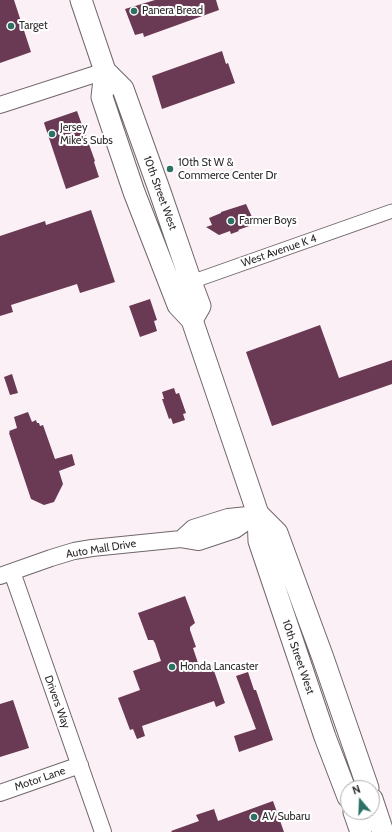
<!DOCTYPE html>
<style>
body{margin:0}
#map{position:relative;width:392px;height:832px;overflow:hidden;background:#fbf0f5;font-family:Cabin,sans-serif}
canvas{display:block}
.north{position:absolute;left:340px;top:780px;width:40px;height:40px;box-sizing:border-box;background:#fff;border:1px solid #acaaab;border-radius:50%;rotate:341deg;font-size:11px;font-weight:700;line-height:16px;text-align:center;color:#2f2b2d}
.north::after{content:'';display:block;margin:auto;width:14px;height:18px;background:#2c7164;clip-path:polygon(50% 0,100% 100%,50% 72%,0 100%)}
</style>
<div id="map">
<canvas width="392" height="832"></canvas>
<div class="north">N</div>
</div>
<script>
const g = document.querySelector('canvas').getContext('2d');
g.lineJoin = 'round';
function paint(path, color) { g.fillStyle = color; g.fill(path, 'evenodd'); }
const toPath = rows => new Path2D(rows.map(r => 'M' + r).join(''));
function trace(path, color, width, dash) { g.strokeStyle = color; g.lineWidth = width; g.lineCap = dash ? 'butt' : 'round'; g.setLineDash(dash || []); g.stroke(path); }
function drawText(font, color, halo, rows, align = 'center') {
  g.font = font + ' Cabin,sans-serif'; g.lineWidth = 4; g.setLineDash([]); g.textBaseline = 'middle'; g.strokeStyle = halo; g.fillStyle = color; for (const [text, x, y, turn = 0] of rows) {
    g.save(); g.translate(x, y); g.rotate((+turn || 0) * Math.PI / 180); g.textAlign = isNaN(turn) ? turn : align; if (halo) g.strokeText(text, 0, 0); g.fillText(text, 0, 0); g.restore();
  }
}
paint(toPath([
 [0,0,14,0,31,52,0,63],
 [155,0,216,0,219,10,144,37,143,33,135,35,125,9],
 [222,51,226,64,228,63,235,83,162,109,152,76],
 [77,111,95,161,94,162,99,177,66,189,44,123,45,122],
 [246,204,252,217,250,218,252,225,238,230,239,231,231,234,230,231,219,235,206,227,212,225,209,218,221,213,221,212],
 [91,210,115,282,80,293,77,284,11,305,13,312,0,316,0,236,45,221,46,225],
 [150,299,157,320,154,321,157,331,140,337,129,306],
 [320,325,339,378,392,360,392,384,272,426,246,352],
 [12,374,18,393,10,395,4,377],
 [174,388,176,394,179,393,186,413,183,414,185,420,173,424,171,418,169,419,162,399,164,399,162,392],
 [28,412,32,422,36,420,37,423,39,423,40,426,43,425,55,459,72,454,75,465,59,471,63,484,54,502,44,505,31,499,9,433,10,432,9,431,17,428,14,417],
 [185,596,195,623,190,627,190,630,196,647,193,648,200,669,212,665,225,703,216,707,214,701,142,726,145,736,137,739,133,729,130,730,118,698,140,690,133,671,161,661,155,643,153,640,148,640,138,613],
 [248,672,254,690,256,690,273,740,239,752,234,736,256,729,236,676],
 [13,700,29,748,0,757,0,704],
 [273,801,284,832,172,832,171,831,199,821,196,815,214,809,218,821]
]), '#6a3953');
const minor = toPath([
 [187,288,191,282,392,211]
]);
const tertiary = toPath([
 [0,105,105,71],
 [181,539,193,528,228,517,258,514],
 [12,572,103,832],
 [0,576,51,558,74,551,92,548,181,539,199,542,235,530,258,514],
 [0,793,80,765]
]);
const primary = toPath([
 [81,0,105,71,102,97,114,133,134,192,178,305,192,320,258,514,259,541,325,737,348,797],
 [105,71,123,89,159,189,191,282,200,306,192,320],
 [258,514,277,533,323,658,368,788],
 [372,799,383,832],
 [354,812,361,832]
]);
trace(minor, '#70676b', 15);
trace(tertiary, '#70676b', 18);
trace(primary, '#70676b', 23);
trace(minor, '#fff', 13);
trace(tertiary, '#fff', 16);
trace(primary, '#fff', 21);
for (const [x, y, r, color] of [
 [134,11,4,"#2c7164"],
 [11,26,4,"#2c7164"],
 [52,134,4,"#2c7164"],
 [170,169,4,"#2c7164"],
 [231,221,4,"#2c7164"],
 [172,667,4,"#2c7164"],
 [254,817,4,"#2c7164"]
]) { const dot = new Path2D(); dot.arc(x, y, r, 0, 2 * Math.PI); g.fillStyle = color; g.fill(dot); trace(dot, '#fff', 1.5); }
drawText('11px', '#2f2b2d', '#fff', [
 ["Panera Bread",142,11],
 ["Target",19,26],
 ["Jersey",60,128],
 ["Mike's Subs",60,141],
 ["10th St W &",178,163],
 ["Commerce Center Dr",178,176],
 ["Farmer Boys",239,221],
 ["Honda Lancaster",180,667],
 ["AV Subaru",262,817]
], 'left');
drawText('11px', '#2f2b2d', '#fff', [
 ["10th Street West",160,193,70],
 ["West Avenue K 4",279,251,-19],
 ["Auto Mall Drive",101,549,-9],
 ["10th Street West",298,657,71],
 ["Drivers Way",57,702,70],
 ["Motor Lane",40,779,-19]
]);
</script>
